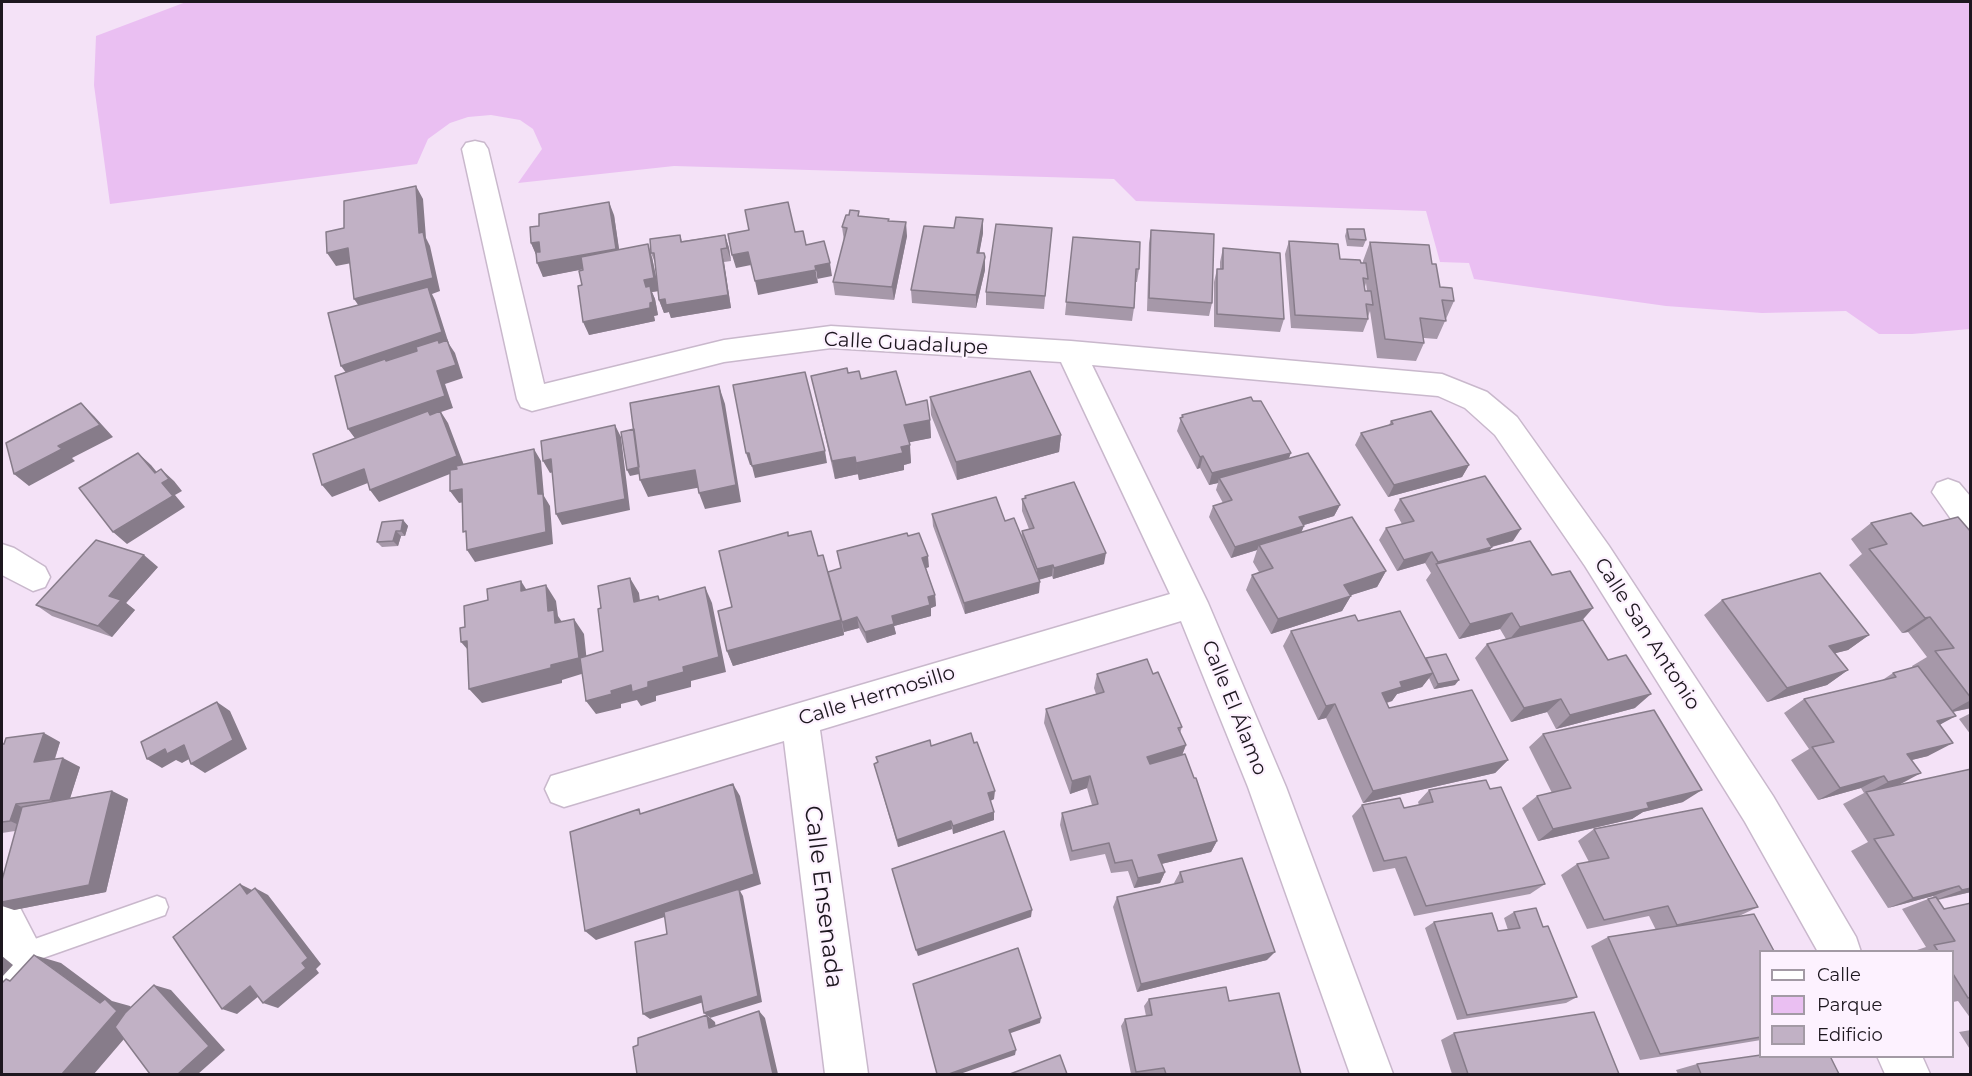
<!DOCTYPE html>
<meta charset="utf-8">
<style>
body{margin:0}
#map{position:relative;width:1972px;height:1076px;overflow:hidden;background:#f4e2f7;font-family:Montserrat,sans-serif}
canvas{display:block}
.frame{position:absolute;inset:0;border:3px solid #1d171f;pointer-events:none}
.legend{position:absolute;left:1759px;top:950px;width:195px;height:108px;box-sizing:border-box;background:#fdf2ff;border:2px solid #a39aa5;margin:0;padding:8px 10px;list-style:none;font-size:18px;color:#1d171f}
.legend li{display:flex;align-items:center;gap:12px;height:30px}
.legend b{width:30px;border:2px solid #a39aa5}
</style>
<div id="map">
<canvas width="1972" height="1076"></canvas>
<div class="frame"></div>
<ul class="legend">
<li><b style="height:8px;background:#fff"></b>Calle</li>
<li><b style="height:16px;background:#eabff2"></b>Parque</li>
<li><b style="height:16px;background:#c1b1c5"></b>Edificio</li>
</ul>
</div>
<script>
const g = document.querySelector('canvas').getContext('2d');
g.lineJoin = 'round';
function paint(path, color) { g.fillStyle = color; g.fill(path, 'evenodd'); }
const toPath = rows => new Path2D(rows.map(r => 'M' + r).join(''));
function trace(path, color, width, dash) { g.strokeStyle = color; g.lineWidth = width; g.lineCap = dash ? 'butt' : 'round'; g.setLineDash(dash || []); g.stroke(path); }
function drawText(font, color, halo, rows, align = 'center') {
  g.font = font + ' Montserrat,sans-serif'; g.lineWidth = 4.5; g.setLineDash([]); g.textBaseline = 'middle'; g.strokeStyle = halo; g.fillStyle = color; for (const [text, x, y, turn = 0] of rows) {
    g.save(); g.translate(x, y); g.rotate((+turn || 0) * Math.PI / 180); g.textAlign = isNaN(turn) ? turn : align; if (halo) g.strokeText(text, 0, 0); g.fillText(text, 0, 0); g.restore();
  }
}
paint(toPath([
 [186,2,1970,2,1970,329,1912,334,1879,334,1846,311,1762,313,1666,306,1474,279,1469,263,1440,262,1426,211,1136,201,1114,179,674,166,518,183,542,149,533,129,520,120,491,115,468,117,450,123,428,139,417,164,110,204,94,85,96,36]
]), '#eabff2');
const service = toPath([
 [157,896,165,899,168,907,165,915,23,965,15,962,12,954,15,946,157,896]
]);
const minor = toPath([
 [475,141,484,143,488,149,544,384,724,340,831,326,1071,341,1442,374,1487,392,1517,417,1609,546,1773,796,1856,937,1861,952,1818,952,1745,822,1585,566,1495,435,1465,408,1438,396,1092,365,1208,603,1286,787,1393,1074,1350,1074,1248,787,1181,621,820,730,868,1074,825,1074,784,741,564,807,551,802,545,789,551,776,1170,594,1061,362,831,348,724,362,532,411,521,407,517,399,462,149,466,143,475,141],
 [1948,479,1959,483,1970,496,1970,532,1958,529,1932,492,1937,483,1948,479],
 [2,544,14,548,45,567,50,577,45,587,33,591,2,575,2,544],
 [2,894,16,900,44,954,29,1002,17,1015,2,1021,2,894],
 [1877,1056,1922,1056,1930,1074,1885,1074,1877,1056]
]);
trace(service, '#c9b8cc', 3);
trace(minor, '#c9b8cc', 3);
paint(service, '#fff');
paint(minor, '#fff');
paint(toPath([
 [614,215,619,250,652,257,657,283,656,265,651,253,680,235,682,241,725,235,729,248,731,261,724,262,731,308,671,318,669,312,664,313,659,300,658,291,652,292,655,299,658,315,654,316,655,321,589,335,582,285,583,269,543,277,536,254,531,243],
 [860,216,889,221,907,236,894,300,835,295,833,282,844,241,842,227],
 [983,219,983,233,979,253,985,257,985,270,976,308,912,303,911,290,954,228],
 [1052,228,1044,309,986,305,986,292],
 [1347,229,1366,240,1363,247,1347,246,1345,236],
 [1151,230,1212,303,1209,316,1147,311,1149,243],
 [1073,237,1139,269,1137,282,1136,282,1134,308,1132,321,1065,315],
 [1289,241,1340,259,1363,263,1363,261,1370,242,1432,264,1440,287,1454,301,1437,339,1424,338,1424,343,1416,361,1377,358,1370,311,1368,317,1368,319,1363,332,1291,328,1285,254],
 [1366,283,1367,291,1365,291,1365,287],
 [1223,248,1284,319,1280,332,1214,327,1214,282,1217,269,1220,269,1220,262],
 [848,373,861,379,906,405,930,420,931,438,909,442,911,463,904,465,904,470,859,480,858,474,835,479,811,376],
 [930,397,1061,435,1059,452,957,480,931,415],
 [1182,415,1289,459,1340,505,1334,516,1304,525,1301,532,1386,571,1377,587,1351,595,1342,611,1271,634,1246,590,1252,575,1259,572,1253,562,1257,550,1231,558,1209,517,1213,506,1223,503,1216,490,1218,483,1209,485,1200,468,1197,469,1177,431],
 [1391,421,1469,465,1462,477,1388,497,1355,445,1361,433,1389,425],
 [1025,496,1104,564,1053,579,1052,576,1039,580,1039,593,965,614,933,526,932,514,1021,537,1022,531,1029,529,1022,511,1022,499,1024,499],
 [1400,499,1513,541,1492,547,1489,551,1552,575,1582,620,1635,708,1556,729,1547,712,1511,722,1475,658,1487,644,1506,639,1500,629,1459,639,1426,580,1431,573,1425,563,1397,571,1379,540,1386,528,1402,524,1394,510],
 [403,520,408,526,405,536,401,536,398,546,382,547,377,542],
 [1871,523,1923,526,1971,532,1971,708,1953,712,1940,725,1928,756,1911,760,1897,785,1971,892,1938,900,1944,909,1971,903,1971,1019,1958,1001,1953,1002,1953,951,1914,951,1926,947,1902,909,1928,899,1934,898,1933,896,1888,908,1851,851,1868,842,1843,804,1864,793,1861,788,1818,800,1791,760,1809,749,1784,713,1804,699,1881,681,1893,673,1913,668,1912,666,1927,657,1908,632,1902,633,1849,565,1862,554,1851,539],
 [789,536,818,556,828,572,841,568,837,551,908,536,929,567,926,568,935,595,936,606,931,608,931,616,894,626,896,634,867,643,859,628,844,632,844,631,844,635,733,666,727,651,732,607],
 [158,567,126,603,135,610,112,637,52,616,36,605],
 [1722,600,1869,635,1848,650,1835,653,1848,670,1827,685,1767,702,1704,615],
 [1358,621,1426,659,1455,685,1434,689,1429,678,1422,687,1397,694,1392,701,1387,703,1389,708,1508,760,1495,773,1363,803,1326,718,1318,720,1283,646,1291,631],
 [1097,674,1153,674,1182,727,1180,733,1186,745,1182,755,1217,841,1211,852,1161,864,1165,872,1160,883,1134,888,1128,871,1111,873,1105,854,1070,861,1060,825,1062,813,1092,805,1087,788,1070,794,1044,723,1046,709,1096,694,1094,688],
 [1971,713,1971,735,1959,719],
 [1543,734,1683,802,1643,812,1632,819,1538,841,1522,808,1537,796,1552,793,1529,747],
 [60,742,55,759,80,767,70,798,112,791,128,799,106,892,14,910,15,831,2,833,2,744],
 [931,746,994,799,990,801,994,812,994,820,953,834,952,829,898,847,874,764,878,763,876,757],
 [1490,789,1545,884,1530,894,1414,916,1395,868,1373,872,1352,816,1362,805,1404,808,1419,805,1418,802,1429,790],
 [1594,829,1758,907,1737,917,1761,951,1761,1040,1640,1060,1591,946,1608,937,1656,930,1649,916,1587,929,1561,875,1577,864,1589,862,1578,841],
 [1180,872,1267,960,1137,992,1113,907,1117,897,1175,884,1174,883],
 [1514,912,1543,927,1577,997,1566,1003,1457,1020,1425,928,1434,922,1498,931,1508,930,1504,918],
 [1149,999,1229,1001,1301,1074,1131,1074,1121,1026,1125,1019,1146,1016,1144,1006],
 [1971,1030,1971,1051,1959,1032],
 [1454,1033,1619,1074,1452,1074,1441,1040],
 [1697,1064,1839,1074,1678,1074,1676,1070]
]), '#a698a9');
paint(toPath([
 [416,186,423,199,426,238,430,246,440,291,432,294,435,300,449,344,455,353,463,378,445,384,453,408,441,412,448,423,465,468,379,502,370,490,357,441,348,429,350,378,341,366,363,312,354,299,419,233],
 [609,202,614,215,621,262,543,277,537,263],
 [983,219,983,233,977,266,977,253],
 [906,222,907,236,894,300,892,287],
 [725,235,729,248,731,261,727,248],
 [539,242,545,255,537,257,531,243],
 [648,244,652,257,659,291,652,292,655,299,658,315,654,316,655,321,589,335,583,322,650,303,644,280],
 [348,248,357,262,336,266,327,253],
 [721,249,724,262,731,308,671,318,669,312,664,313,659,300],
 [748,252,751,265,736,268,732,255],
 [985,257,985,270,976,308,976,295],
 [830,263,832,276,817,279,815,266],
 [816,270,818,283,758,295,755,281],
 [719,386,725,404,741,502,705,509,699,493],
 [81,403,94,416,113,437,72,458,75,461,29,486,14,474,58,446],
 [930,420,931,438,906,443,904,425],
 [615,425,621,437,630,510,562,525,556,514],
 [638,435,644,473,630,476,627,470],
 [1061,435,1059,452,957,480,956,462],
 [910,445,911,463,904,465,904,470,859,480,856,463,901,447],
 [534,449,541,461,544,496,550,506,553,544,475,562,467,550,538,494],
 [825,451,827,463,755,478,752,466],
 [138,453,151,465,165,482,161,469,174,481,182,491,175,495,185,507,127,544,113,532,155,473],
 [746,453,749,453,752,465,750,465],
 [1291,453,1286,465,1219,478,1218,483,1209,485,1212,473],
 [1203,456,1200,468,1197,469,1200,457],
 [855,457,858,474,835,479,832,461],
 [551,459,557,471,550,473,543,461],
 [1469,465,1462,477,1388,497,1394,485],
 [364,469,373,481,332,497,322,485],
 [695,470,702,487,648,497,640,480],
 [462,489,470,501,459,503,450,491],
 [1340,505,1334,516,1294,528,1299,517],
 [403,520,408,526,405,536,401,531],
 [1304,526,1299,538,1259,545,1257,550,1231,558,1235,547],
 [1521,529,1513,541,1479,550,1487,539],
 [396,531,401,536,398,546,393,541],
 [1492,547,1484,558,1436,564,1438,562],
 [1432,552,1425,563,1397,571,1404,560],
 [1106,553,1104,564,1053,579,1054,568],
 [144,555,158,567,126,603,135,610,112,637,98,626,109,596],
 [928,556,929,567,923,569,922,558],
 [1053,565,1052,576,1037,580,1037,569],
 [1386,571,1377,587,1336,600,1344,585],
 [630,578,639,593,642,617,634,602],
 [521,581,531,597,521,591],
 [1040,582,1039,593,965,614,964,603],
 [546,585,556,601,558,616,564,625,555,623,548,611],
 [705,587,712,603,726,672,691,681,691,687,656,696,656,701,641,706,637,700,621,704,621,708,596,714,586,701,611,691,631,685,683,667],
 [935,595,936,606,931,608,931,616,894,626,896,634,867,643,865,632,892,616,928,597],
 [1351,596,1342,611,1271,634,1278,619],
 [1593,608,1579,624,1507,642,1520,627],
 [1512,613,1500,629,1459,639,1470,624],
 [857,617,859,628,844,632,842,622],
 [1930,617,1908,632,1902,633,1925,618],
 [574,619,584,634,588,672,562,680,562,683,482,703,469,689,551,665],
 [841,620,844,635,733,666,727,651],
 [1869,635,1848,650,1809,660,1829,646],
 [467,641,474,657,461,642],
 [1848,670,1827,685,1767,702,1787,688],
 [1433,673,1422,687,1397,694,1392,701,1372,706,1382,693,1400,682],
 [1459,680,1455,685,1434,689,1438,684],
 [1651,694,1635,708,1556,729,1570,715],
 [1561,699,1547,712,1511,722,1524,708],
 [1971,700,1971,708,1947,713],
 [217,702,230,711,247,749,205,773,191,764],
 [1335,704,1326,718,1318,720,1326,706],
 [1956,716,1932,729,1937,721],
 [44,733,60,742,51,770,34,762],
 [1953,743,1928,756,1884,767,1907,754],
 [184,745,198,754,182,763,176,760,162,768,147,759,165,749],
 [1186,745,1181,758,1143,770,1147,757],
 [63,758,80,767,67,808,50,800],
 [1508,760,1495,773,1363,803,1373,791],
 [1921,773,1897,786,1865,794,1888,782],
 [1090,776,1087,788,1070,794,1072,781],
 [1884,776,1861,788,1818,800,1840,788],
 [733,784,740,796,761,884,740,891,743,896,762,1002,710,1018,704,1013,739,892,596,940,585,931],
 [1702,790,1683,802,1643,812,1632,819,1538,841,1553,829,1647,803],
 [112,791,128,799,106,892,14,910,2,906,2,902],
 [995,791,994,799,988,802,988,793],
 [16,804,33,813,28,829,10,821],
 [994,812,994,820,953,834,953,826],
 [951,821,952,829,898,847,897,840],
 [1217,841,1211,852,1153,866,1158,855],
 [1165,872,1160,883,1134,888,1138,878],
 [240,884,254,891,247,894],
 [1959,886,1933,896,1888,908,1913,898],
 [255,888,268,895,321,964,316,969,319,973,278,1008,263,1003,302,963],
 [1971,888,1971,892,1935,900,1962,890],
 [1032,910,1031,917,918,956,916,950],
 [1275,952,1267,960,1137,992,1141,984],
 [34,955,61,963,112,1001,130,1006,142,1018,94,1074,62,1074,100,1003],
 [2,956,13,965,2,977],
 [154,985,171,990,225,1050,198,1074,178,1074],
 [250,986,265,991,237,1014,222,1009],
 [701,996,707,1001,650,1019,643,1014],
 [759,1011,765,1018,778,1074,773,1074],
 [707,1015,715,1022,717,1034,709,1028],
 [1041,1018,1040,1023,1008,1034,1009,1030],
 [1016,1050,1015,1055,960,1074,949,1074]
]), '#877c8a');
const building = toPath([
 [416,186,419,233,423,232,433,278,354,299,348,248,327,253,326,232,344,228,344,201,416,186],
 [609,202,616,249,537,263,536,252,540,252,539,242,531,243,530,227,539,226,539,214,609,202],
 [788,202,795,232,803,231,806,245,824,241,830,263,815,266,816,270,755,281,748,252,732,255,728,234,749,230,745,210,788,202],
 [850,210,859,211,858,216,889,219,888,221,906,222,892,287,833,282,847,228,842,227,846,215,849,215,850,210],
 [956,217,983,219,977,253,984,253,985,257,976,295,911,290,924,226,954,228,956,217],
 [996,224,1052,228,1045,296,986,292,996,224],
 [1347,229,1364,229,1366,240,1349,239,1347,229],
 [1151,230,1214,234,1212,303,1149,298,1151,230],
 [680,235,681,242,725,235,727,248,721,249,728,295,666,305,665,299,659,300,654,253,651,253,650,239,680,235],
 [1073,237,1140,242,1139,269,1136,269,1134,308,1066,302,1073,237],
 [1289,241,1338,244,1340,259,1360,260,1361,263,1366,263,1368,279,1363,278,1365,291,1371,291,1373,305,1366,304,1368,319,1295,315,1289,241],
 [1370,242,1429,245,1432,264,1436,264,1440,287,1452,288,1454,301,1442,300,1446,321,1420,318,1424,343,1385,339,1370,242],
 [648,244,654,278,644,280,646,287,650,286,653,302,650,303,650,308,583,322,578,286,582,285,579,271,583,270,581,257,648,244],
 [1223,248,1280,253,1284,319,1217,314,1217,269,1223,269,1223,248],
 [428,287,442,332,341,366,328,313,428,287],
 [438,340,439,343,447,340,456,365,437,371,445,396,348,429,335,376,385,359,386,361,417,351,416,347,438,340],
 [847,368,848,373,859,371,861,379,896,371,906,405,927,400,930,420,904,425,910,445,901,447,903,453,856,463,855,457,832,461,811,376,847,368],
 [1030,371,1061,435,956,462,930,397,1030,371],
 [805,372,825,451,752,466,749,453,746,453,733,385,805,372],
 [719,386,736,485,699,493,695,470,640,480,630,403,719,386],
 [1251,397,1253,401,1261,401,1291,453,1212,473,1203,456,1200,457,1180,418,1183,417,1182,415,1251,397],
 [81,403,100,425,58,446,62,449,14,474,6,443,81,403],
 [428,411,430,415,440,411,457,456,370,490,364,469,322,485,313,454,428,411],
 [1431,411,1469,465,1394,485,1361,433,1393,424,1391,421,1431,411],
 [615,425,625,499,556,514,551,459,543,461,541,441,615,425],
 [634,429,639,467,627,470,621,432,634,429],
 [534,449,538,494,543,494,546,532,467,550,466,531,463,532,462,489,450,491,450,470,457,469,456,466,534,449],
 [138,453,155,473,161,469,169,479,162,483,173,496,113,532,79,488,138,453],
 [1308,453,1340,505,1299,517,1304,526,1235,547,1213,506,1232,500,1219,478,1308,453],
 [1485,476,1521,529,1487,539,1492,547,1438,562,1432,552,1404,560,1386,528,1414,521,1400,499,1485,476],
 [1074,482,1106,553,1054,568,1053,565,1037,569,1022,531,1034,528,1022,499,1026,498,1025,496,1074,482],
 [996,497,1005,521,1014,518,1040,582,964,603,932,514,996,497],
 [1911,513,1923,526,1958,517,1971,532,1971,698,1935,651,1954,648,1930,617,1925,618,1869,549,1887,544,1871,523,1911,513],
 [1352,517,1386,571,1344,585,1351,596,1278,619,1252,575,1273,568,1259,545,1352,517],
 [403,520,401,531,396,531,393,541,377,542,382,522,403,520],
 [811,531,818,556,823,555,841,620,727,651,718,611,732,607,719,551,788,532,788,536,811,531],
 [907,533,908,536,919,533,928,556,922,558,935,595,928,597,930,605,892,616,894,624,865,632,857,617,842,622,828,572,841,568,837,551,907,533],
 [96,540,144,555,109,596,121,600,98,626,36,605,96,540],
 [1530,541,1552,575,1570,571,1593,608,1520,627,1512,613,1470,624,1436,564,1530,541],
 [1820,573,1869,635,1829,646,1848,670,1787,688,1722,600,1820,573],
 [630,578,634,602,658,596,659,600,705,587,719,657,683,667,684,672,648,682,648,687,632,692,631,685,611,691,612,694,586,701,580,658,603,651,598,609,601,608,598,586,630,578],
 [521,581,521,591,546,585,548,611,554,610,555,623,574,619,579,658,551,665,551,668,469,689,467,641,461,642,460,628,465,627,464,606,488,600,487,589,521,581],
 [1400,611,1433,673,1400,682,1402,687,1382,693,1389,708,1472,690,1508,760,1373,791,1335,704,1326,706,1291,631,1355,615,1358,621,1400,611],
 [1583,620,1608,660,1626,655,1651,694,1570,715,1561,699,1524,708,1487,644,1583,620],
 [1446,654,1459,680,1438,684,1426,658,1446,654],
 [1147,659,1153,674,1158,672,1182,727,1178,728,1186,745,1147,757,1150,764,1185,754,1194,778,1196,778,1217,841,1158,855,1165,872,1138,878,1132,860,1115,863,1109,843,1072,851,1062,813,1098,804,1090,776,1072,781,1046,709,1104,692,1097,674,1147,659],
 [1918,666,1956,716,1937,721,1953,743,1907,754,1921,773,1888,782,1884,776,1840,788,1812,747,1834,742,1804,699,1896,677,1893,673,1918,666],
 [217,702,233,740,191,764,184,745,167,754,165,749,147,759,141,742,217,702],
 [1654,710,1702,790,1647,803,1649,808,1553,829,1537,796,1571,788,1543,734,1654,710],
 [44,733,34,762,63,758,50,800,16,804,10,821,2,822,2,744,4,744,6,738,44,733],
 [971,733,974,743,977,742,995,791,988,793,994,812,953,826,951,821,897,840,874,764,878,762,876,757,930,740,931,746,971,733],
 [1971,769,1971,888,1962,890,1959,886,1913,898,1874,839,1894,835,1866,792,1971,769],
 [1486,780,1490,789,1501,787,1545,884,1426,906,1406,857,1384,861,1362,805,1400,798,1404,808,1433,802,1429,790,1486,780],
 [733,784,754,874,585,931,570,832,639,809,640,814,733,784],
 [112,791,89,885,2,902,2,880,22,807,112,791],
 [1702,808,1758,907,1677,925,1668,906,1604,920,1577,864,1609,858,1594,829,1702,808],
 [1004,831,1032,910,916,950,892,869,1004,831],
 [1242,858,1275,952,1141,984,1117,897,1183,882,1180,872,1242,858],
 [240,884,247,894,255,888,308,958,302,963,306,968,263,1003,250,986,222,1009,173,937,240,884],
 [739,889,758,996,704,1013,701,996,643,1014,635,942,667,934,664,912,739,889],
 [1936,897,1944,909,1971,903,1971,997,1968,998,1953,974,1953,951,1938,951,1934,945,1955,941,1928,899,1936,897],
 [1536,908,1543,927,1548,926,1577,997,1467,1015,1434,922,1492,913,1498,931,1520,928,1514,912,1536,908],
 [1754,914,1774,951,1761,951,1761,1037,1660,1054,1608,937,1754,914],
 [1018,948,1041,1018,1009,1030,1016,1050,949,1074,937,1074,913,984,1018,948],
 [34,955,100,1003,105,999,117,1011,62,1074,2,1074,2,983,6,979,10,981,34,955],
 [154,985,209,1046,178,1074,150,1074,115,1027,125,1013,154,985],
 [1226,987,1229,1001,1279,993,1301,1074,1166,1074,1164,1068,1136,1072,1125,1019,1152,1015,1149,999,1226,987],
 [759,1011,773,1074,637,1074,633,1047,638,1045,638,1038,707,1015,709,1028,759,1011],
 [1594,1012,1619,1074,1468,1074,1454,1033,1594,1012],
 [1060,1055,1067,1074,1010,1074,1060,1055],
 [1761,1055,1761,1056,1830,1056,1839,1074,1701,1074,1697,1064,1761,1055]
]);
paint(building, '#c1b1c5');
trace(building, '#877c8a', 1.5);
drawText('20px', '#1d171f', '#fdf2ff', [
 ["Calle Guadalupe",906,344,3],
 ["Calle San Antonio",1647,634,57],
 ["Calle Hermosillo",877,696,-17],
 ["Calle El Álamo",1234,708,68]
]);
drawText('24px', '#1d171f', '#fdf2ff', [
 ["Calle Ensenada",823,897,83]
]);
</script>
